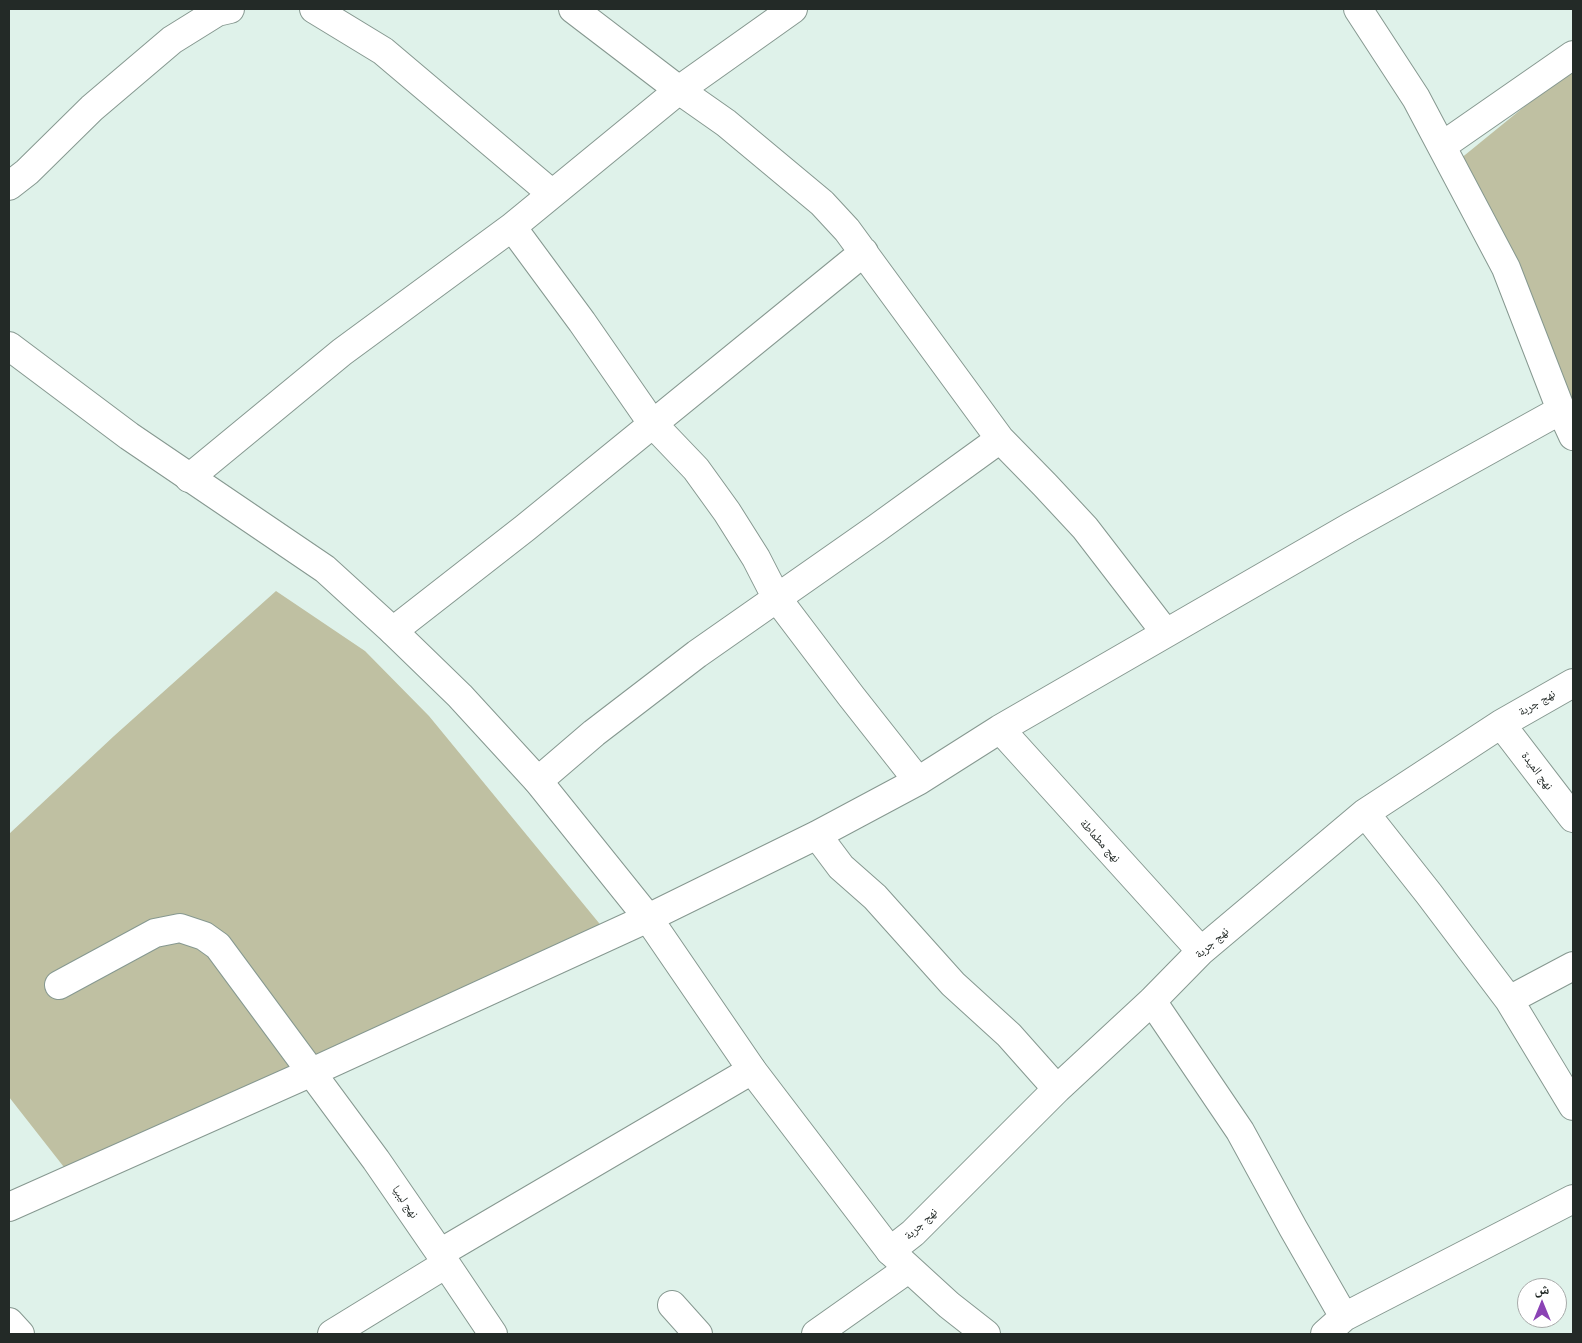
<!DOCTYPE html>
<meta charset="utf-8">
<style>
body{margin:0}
#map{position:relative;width:1582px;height:1343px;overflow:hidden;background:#dff2ea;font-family:"Open Sans","Noto Naskh Arabic",sans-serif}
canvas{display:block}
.frame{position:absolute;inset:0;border:10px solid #232a27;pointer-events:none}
.north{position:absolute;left:1517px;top:1278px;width:50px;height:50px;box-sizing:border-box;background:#fff;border:1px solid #a7aaa9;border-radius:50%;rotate:0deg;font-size:14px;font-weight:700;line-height:20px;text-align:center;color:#232a27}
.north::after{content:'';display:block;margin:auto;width:18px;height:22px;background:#8b43b5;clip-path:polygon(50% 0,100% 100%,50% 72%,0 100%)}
</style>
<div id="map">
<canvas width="1582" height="1343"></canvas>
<div class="frame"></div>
<div class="north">ش</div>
</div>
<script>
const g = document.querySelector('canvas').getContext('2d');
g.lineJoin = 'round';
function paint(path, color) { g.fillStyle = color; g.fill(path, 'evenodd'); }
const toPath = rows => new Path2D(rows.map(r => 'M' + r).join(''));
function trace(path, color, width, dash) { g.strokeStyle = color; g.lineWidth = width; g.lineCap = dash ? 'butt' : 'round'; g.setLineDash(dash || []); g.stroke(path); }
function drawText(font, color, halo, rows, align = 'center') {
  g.font = font + ' "Open Sans","Noto Naskh Arabic",sans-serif'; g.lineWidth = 4; g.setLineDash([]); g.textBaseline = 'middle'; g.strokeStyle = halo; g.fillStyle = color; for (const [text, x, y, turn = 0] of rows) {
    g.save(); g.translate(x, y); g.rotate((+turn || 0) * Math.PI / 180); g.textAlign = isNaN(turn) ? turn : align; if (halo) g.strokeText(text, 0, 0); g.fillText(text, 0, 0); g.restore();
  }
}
paint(toPath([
 [1573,67,1573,427,1449,168],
 [276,591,365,651,429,716,608,934,67,1171,9,1097,9,834,114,736]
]), '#bfc0a2');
const minor = toPath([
 [314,9,383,51,551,193],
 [573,9,679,90,726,123,822,203,847,230,1000,439,1045,485,1085,528,1165,632],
 [1358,9,1416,98,1506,268,1561,410,1573,436],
 [1442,146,1573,55],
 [9,186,27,172,92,108,172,40,217,12,230,9],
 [512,227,582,322,652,423,696,469,727,512,756,558,776,597,851,696,918,781],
 [189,478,342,352,512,227,679,90,793,9],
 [393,631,525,528,864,252],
 [1501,724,1573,818],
 [1000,729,1201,951],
 [538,781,594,733,697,654,877,528,1000,439],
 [1365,813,1429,894,1509,1000,1573,1106],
 [817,835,841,867,875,897,953,984,1009,1035,1057,1089],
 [59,985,155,933,180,928,204,936,218,946,376,1160,440,1253,446,1264,493,1334],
 [1509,1000,1573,966],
 [1152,1001,1240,1131,1293,1228,1344,1317],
 [9,1207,312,1072,648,918,817,835,918,781,1000,729,1350,527,1561,410],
 [890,1251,913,1233,1057,1089,1152,1001,1201,951,1365,813,1501,724,1573,683],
 [440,1253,752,1070],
 [672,1305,698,1334],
 [9,1322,20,1334],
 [332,1334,446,1264],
 [816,1334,908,1269],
 [1325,1334,1344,1317,1573,1199]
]);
const secondary = toPath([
 [9,346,129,436,325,569,393,631,460,696,538,781,648,918,752,1070,890,1251,949,1305,986,1334]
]);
trace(minor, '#869890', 30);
trace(secondary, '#869890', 30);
trace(minor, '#fff', 28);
trace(secondary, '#fff', 28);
drawText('12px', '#232a27', '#fff', [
 ["نهج جربة",1537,703,-30],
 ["نهج الميدة",1537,771,53],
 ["نهج مطماطة",1100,841,48],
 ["نهج جربة",1212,943,-41],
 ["نهج ليبيا",405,1202,56],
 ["نهج جربة",921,1224,-43]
]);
</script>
